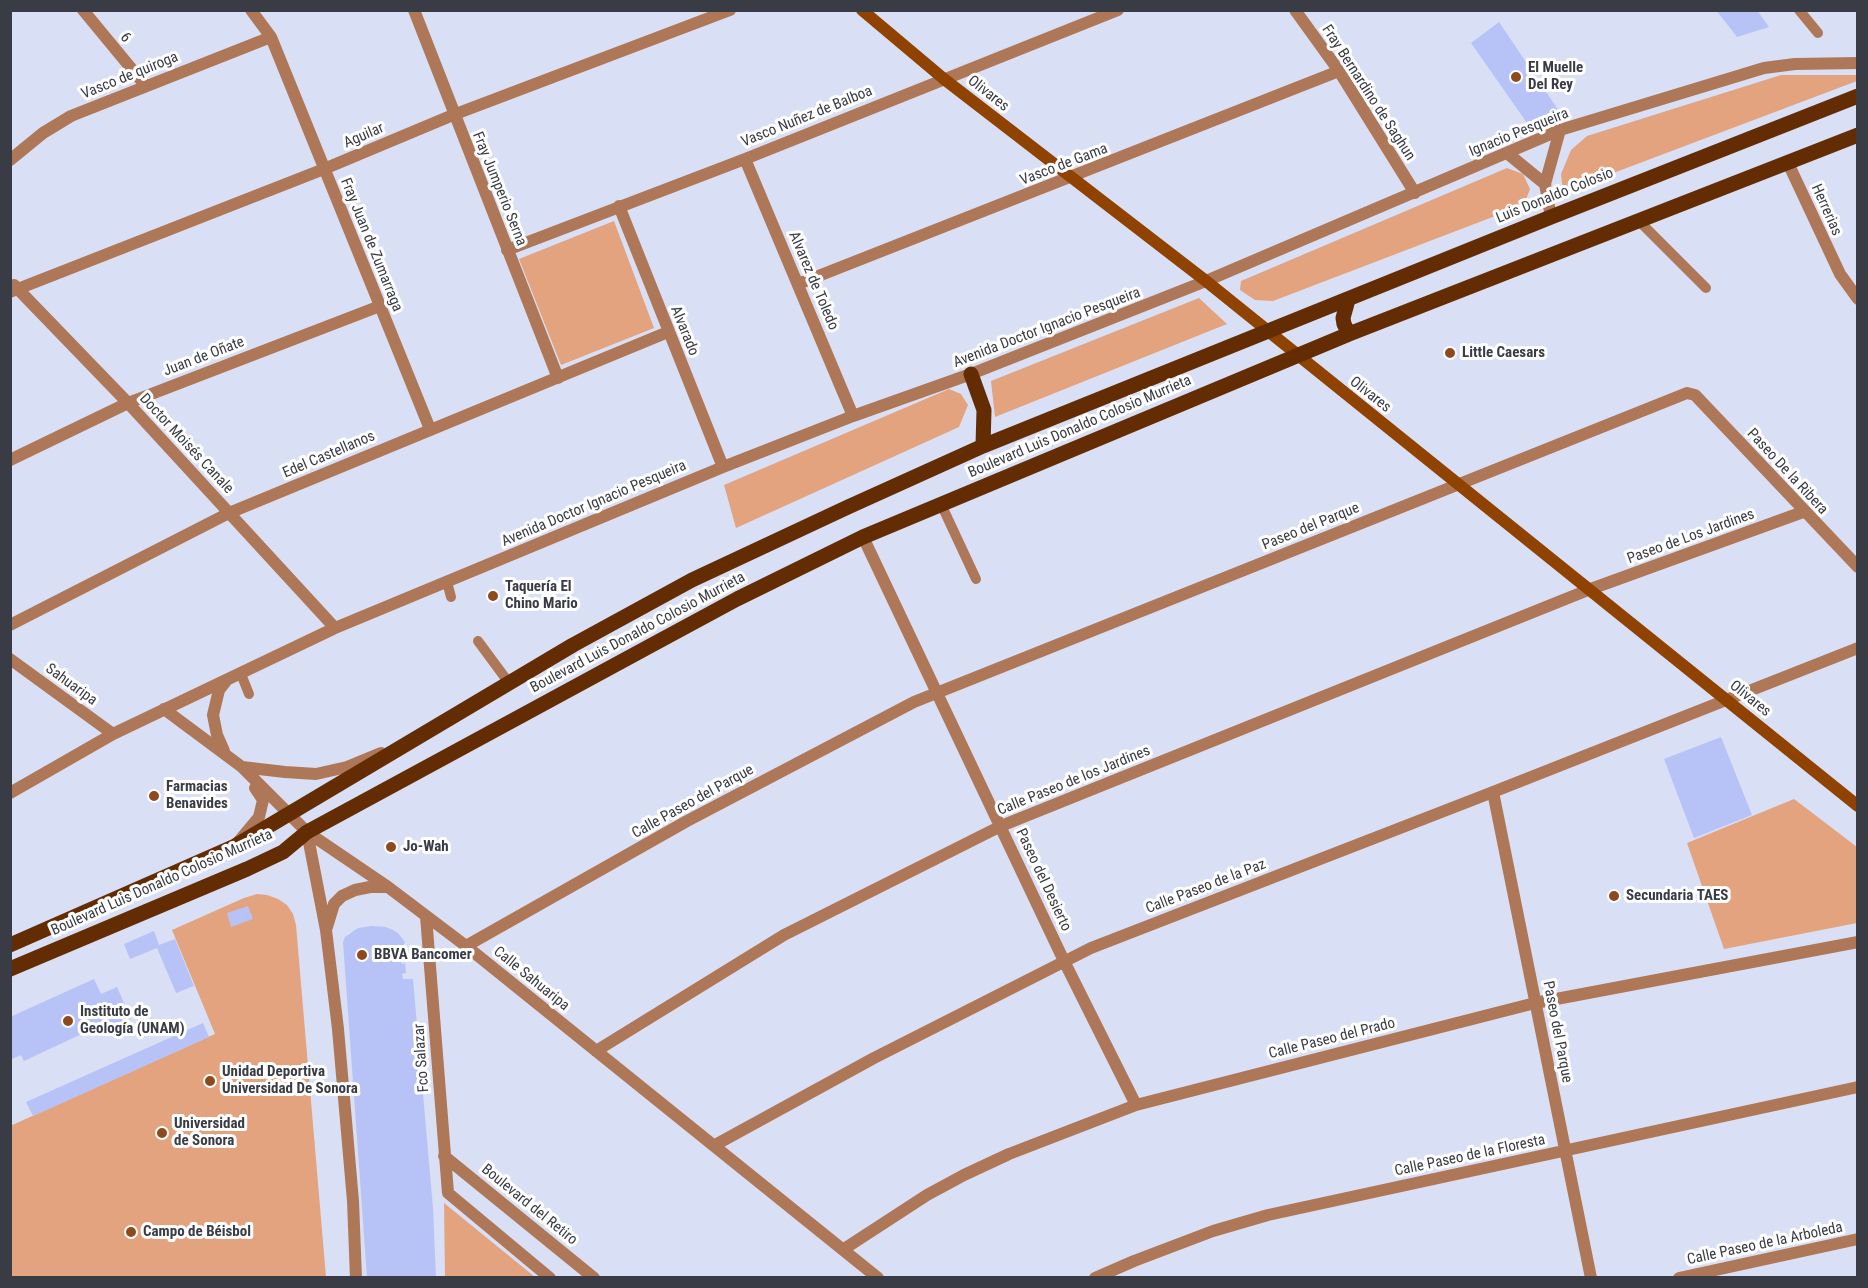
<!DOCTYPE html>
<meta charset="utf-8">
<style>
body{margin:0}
#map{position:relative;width:1868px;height:1288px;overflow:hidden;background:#d9dff5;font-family:"Roboto Condensed",sans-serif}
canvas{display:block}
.frame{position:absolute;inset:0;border:12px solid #393c45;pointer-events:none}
</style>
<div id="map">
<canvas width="1868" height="1288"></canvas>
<div class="frame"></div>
</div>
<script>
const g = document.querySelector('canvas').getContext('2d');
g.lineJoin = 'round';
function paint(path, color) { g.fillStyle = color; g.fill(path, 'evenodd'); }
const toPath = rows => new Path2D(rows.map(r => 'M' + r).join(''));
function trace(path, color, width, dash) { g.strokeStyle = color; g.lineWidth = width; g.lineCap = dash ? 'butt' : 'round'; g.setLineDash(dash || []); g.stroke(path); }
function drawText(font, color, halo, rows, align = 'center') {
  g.font = font + ' "Roboto Condensed",sans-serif'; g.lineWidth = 6; g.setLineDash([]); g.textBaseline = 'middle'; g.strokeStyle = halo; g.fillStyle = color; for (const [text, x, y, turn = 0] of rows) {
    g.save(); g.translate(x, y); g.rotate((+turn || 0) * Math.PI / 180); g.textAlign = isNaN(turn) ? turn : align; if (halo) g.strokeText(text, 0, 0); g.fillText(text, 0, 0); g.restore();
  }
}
paint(toPath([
 [1781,75,1857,75,1857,81,1563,192,1561,174,1571,150,1587,136],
 [1507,168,1523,174,1530,189,1524,205,1273,301,1255,300,1240,290,1241,281],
 [614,221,654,328,561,365,519,259],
 [1199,298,1227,324,995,417,991,381],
 [949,389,961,394,968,405,959,427,736,528,724,485],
 [1794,799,1857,847,1857,923,1724,949,1687,843],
 [257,894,267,895,278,899,287,905,293,914,296,925,326,1277,11,1277,10,1126,215,1034,172,930,244,898],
 [444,1203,535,1277,445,1277]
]), '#e3a37e');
paint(toPath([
 [1716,10,1757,10,1769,27,1737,37],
 [1499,22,1559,111,1527,123,1471,43],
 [1721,737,1752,815,1694,838,1664,759],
 [248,906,253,919,231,927,227,913],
 [372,926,386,927,393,930,398,933,405,942,401,951,397,954,383,954,376,956,375,960,401,958,402,964,405,963,406,973,402,974,403,979,413,979,433,1208,436,1278,367,1278,343,942,345,937,358,928],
 [154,931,159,945,175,939,194,986,176,993,157,948,130,959,124,944],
 [94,979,101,994,117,987,131,1019,108,1030,105,1023,24,1061,21,1055,10,1060,10,1017],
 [203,1023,209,1037,33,1116,26,1102]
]), '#b7c3f6');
trace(toPath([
 [1799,10,1818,33],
 [1639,221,1706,288],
 [941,504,976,579],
 [447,582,451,597],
 [478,641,509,683],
 [241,674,249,694]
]), '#ae7757', 10);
trace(toPath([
 [83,10,145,85],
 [251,10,271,37,430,429],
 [414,10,558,378],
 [1295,10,1339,71,1415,193],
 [1507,153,1545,184],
 [745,159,853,416],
 [10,160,43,133,71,116,271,37],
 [1788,163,1840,274,1858,299],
 [619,206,723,467],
 [1551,217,1545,184,1560,130],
 [507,250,745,159,1118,10],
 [798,284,1339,71],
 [14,285,128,403,335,628],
 [10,292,324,169,453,115,730,10],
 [10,460,128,403,380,306],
 [863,537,1064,961,1136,1105],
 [10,625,229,513,668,332],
 [10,659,113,734],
 [164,709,242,767,307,832,388,887,466,946,878,1278],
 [224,751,217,735,213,715,219,690,226,681],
 [242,767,285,772,316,774,347,767,381,753],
 [1493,792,1591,1278],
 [10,793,113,734,335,628,723,467,853,416,971,374,1206,281,1560,130,1764,68,1795,64,1858,63],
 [307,832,326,930,338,1029,353,1201,356,1278],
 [239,841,259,817,263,800,255,788],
 [426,916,448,1193,550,1278],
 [327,927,334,904,342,896,355,890,370,887,386,887],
 [466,946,687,821,914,702,1687,393,1695,395,1858,567],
 [596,1051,784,935,1001,826,1588,590,1803,512],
 [715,1145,874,1058,1091,948,1493,792,1858,648],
 [444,1156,594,1278],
 [844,1249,927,1195,964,1175,1009,1154,1136,1105,1535,1003,1858,942],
 [1095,1278,1134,1261,1213,1231,1268,1215,1858,1087],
 [1679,1278,1858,1239]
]), '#ae7757', 12);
trace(toPath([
 [862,10,944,79,1206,281,1858,806]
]), '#904200', 12);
trace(toPath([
 [1348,300,1343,318,1344,324,1349,334],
 [971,374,984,410,983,446],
 [10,945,235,846,573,645,692,580,848,507,983,446,1551,217,1858,96],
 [10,969,247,869,283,852,307,832,650,646,737,599,863,537,1349,334,1858,135]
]), '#632c02', 15);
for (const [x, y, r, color] of [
 [1516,77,6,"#8e4a1d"],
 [1450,353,6,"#8e4a1d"],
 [493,596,6,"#8e4a1d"],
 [154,796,6,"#8e4a1d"],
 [391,847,6,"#8e4a1d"],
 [1614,896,6,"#8e4a1d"],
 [362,955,6,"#8e4a1d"],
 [68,1021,6,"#8e4a1d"],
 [210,1081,6,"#8e4a1d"],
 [162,1133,6,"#8e4a1d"],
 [131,1232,6,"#8e4a1d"]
]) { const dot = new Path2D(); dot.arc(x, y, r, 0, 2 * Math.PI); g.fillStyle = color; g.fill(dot); trace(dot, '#fff', 2); }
drawText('15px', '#393c45', '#fff', [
 ["6",125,38,50],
 ["Vasco de quiroga",130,76,-22],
 ["Fray Bernardino de Saghun",1368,93,57],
 ["Olivares",988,94,38],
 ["Vasco Nuñez de Balboa",807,117,-22],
 ["Ignacio Pesqueira",1519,133,-22],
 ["Aguilar",364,136,-23],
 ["Vasco de Gama",1064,165,-21],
 ["Fray Jumperio Serna",499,189,68],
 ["Luis Donaldo Colosio",1555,196,-22],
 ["Herrerias",1826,210,66],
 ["Fray Juan de Zumarraga",371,245,68],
 ["Alvarez de Toledo",813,281,67],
 ["Avenida Doctor Ignacio Pesqueira",1047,328,-21],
 ["Alvarado",684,331,68],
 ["Juan de Oñate",204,357,-21],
 ["Olivares",1370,395,38],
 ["Boulevard Luis Donaldo Colosio Murrieta",1080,427,-23],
 ["Doctor Moisés Canale",186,444,47],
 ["Edel Castellanos",329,455,-23],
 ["Paseo De la Ribera",1787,472,47],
 ["Avenida Doctor Ignacio Pesqueira",594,504,-23],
 ["Paseo del Parque",1311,527,-22],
 ["Paseo de Los Jardines",1691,537,-20],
 ["Boulevard Luis Donaldo Colosio Murrieta",638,633,-28],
 ["Sahuaripa",71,685,36],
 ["Olivares",1750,699,39],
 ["Calle Paseo de los Jardines",1074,781,-22],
 ["Calle Paseo del Parque",693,802,-29],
 ["Paseo del Desierto",1043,880,65],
 ["Boulevard Luis Donaldo Colosio Murrieta",162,883,-24],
 ["Calle Paseo de la Paz",1206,887,-21],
 ["Calle Sahuaripa",531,979,39],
 ["Paseo del Parque",1557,1032,79],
 ["Calle Paseo del Prado",1332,1039,-14],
 ["Fco Salazar",422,1058,-94],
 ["Calle Paseo de la Floresta",1470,1156,-12],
 ["Boulevard del Retiro",529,1205,39],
 ["Calle Paseo de la Arboleda",1765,1244,-12]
]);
drawText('bold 15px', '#393c45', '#fff', [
 ["El Muelle",1528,68],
 ["Del Rey",1528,85],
 ["Little Caesars",1462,353],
 ["Taquería El",505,587],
 ["Chino Mario",505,604],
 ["Farmacias",166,787],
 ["Benavides",166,804],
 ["Jo-Wah",403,847],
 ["Secundaria TAES",1626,896],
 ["BBVA Bancomer",374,955],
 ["Instituto de",80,1012],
 ["Geología (UNAM)",80,1029],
 ["Unidad Deportiva",222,1072],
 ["Universidad De Sonora",222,1089],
 ["Universidad",174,1124],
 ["de Sonora",174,1141],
 ["Campo de Béisbol",143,1232]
], 'left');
</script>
